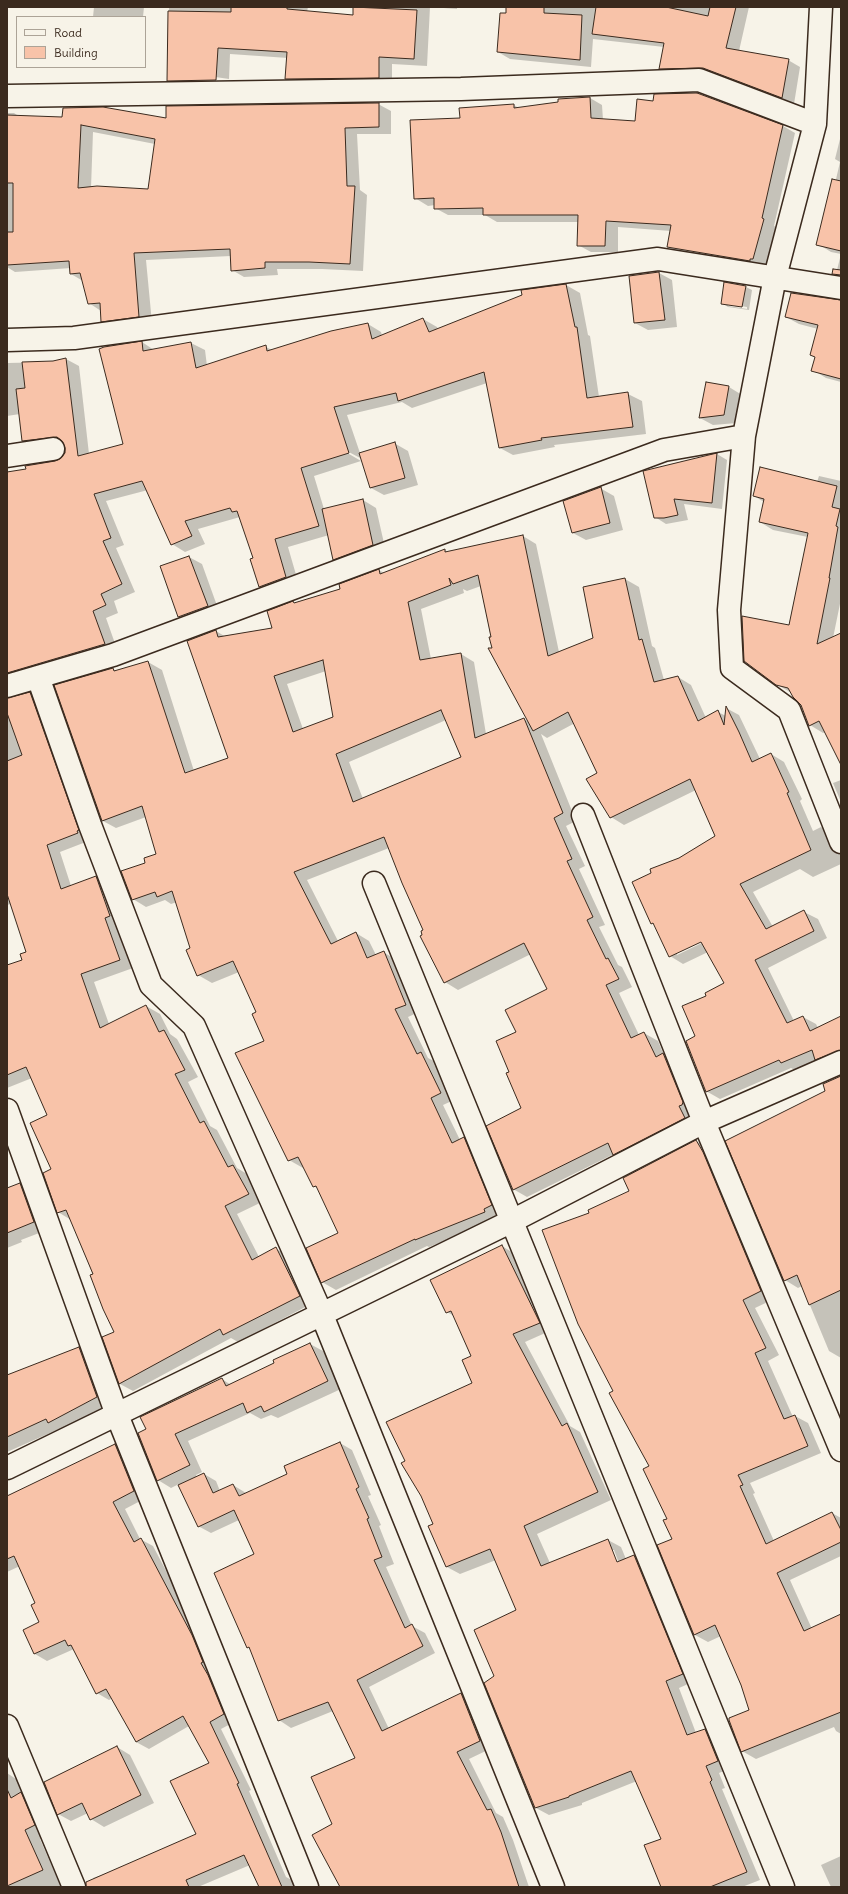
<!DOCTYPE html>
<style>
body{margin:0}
#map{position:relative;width:848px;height:1894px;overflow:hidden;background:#f7f3e8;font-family:Delius,sans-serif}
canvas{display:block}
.frame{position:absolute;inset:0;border:8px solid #3b2a1e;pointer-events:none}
.legend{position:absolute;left:16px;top:16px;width:130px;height:52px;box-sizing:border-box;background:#f7f3e8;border:1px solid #aca397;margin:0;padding:5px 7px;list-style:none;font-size:12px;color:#3b2a1e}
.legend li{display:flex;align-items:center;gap:8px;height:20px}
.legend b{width:20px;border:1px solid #aca397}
</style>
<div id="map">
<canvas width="848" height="1894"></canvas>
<div class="frame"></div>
<ul class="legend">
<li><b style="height:5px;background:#f7f3e8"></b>Road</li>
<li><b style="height:11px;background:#f8c3a9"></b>Building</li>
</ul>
</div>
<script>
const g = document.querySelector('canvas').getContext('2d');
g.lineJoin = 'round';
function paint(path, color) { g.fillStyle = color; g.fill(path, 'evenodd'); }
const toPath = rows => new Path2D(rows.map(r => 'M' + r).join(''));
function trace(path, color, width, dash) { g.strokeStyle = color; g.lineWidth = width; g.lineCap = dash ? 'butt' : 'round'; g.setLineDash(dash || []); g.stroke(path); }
paint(toPath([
 [94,7,144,7,143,17,93,17],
 [169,7,308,7,307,12,354,16,354,7,457,7,457,9,430,7,427,66,392,64,392,85,299,86,286,79,288,58,230,54,229,79,181,72,168,64],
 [507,7,749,7,739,51,788,60,800,67,794,104,716,75,672,75,660,68,664,47,593,39,591,67,510,59,498,52,507,15],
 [590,98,602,105,603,120,783,126,795,133,774,226,776,227,766,266,680,254,668,247,671,231,618,227,618,252,591,252,578,245,579,222,497,222,485,215,448,215,435,208,435,205,428,206,415,198,461,119,514,105,520,109],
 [378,104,391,111,391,134,357,134,360,190,367,195,363,271,322,269,277,269,278,275,244,277,232,270,231,256,146,260,152,323,115,328,102,321,101,311,89,303,83,281,71,274,71,268,15,272,7,267,7,113,14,113,20,117,167,119],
 [93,132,155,144,149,191,91,188],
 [841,135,841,277,836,274,841,254,831,252,818,244,827,218,840,162,835,159],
 [659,273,672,280,677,327,648,330,635,323,630,276],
 [566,285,580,293,588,335,590,336,599,397,628,394,642,401,646,434,554,445,555,447,513,455,500,448,487,383,412,408,402,402,347,415,360,453,394,443,408,451,418,485,384,495,371,488,362,459,345,450,344,451,361,461,314,476,324,509,363,500,376,508,386,552,347,567,334,559,329,535,288,547,299,585,273,594,260,587,255,559,240,517,198,529,205,544,185,552,172,544,148,490,106,501,124,545,116,548,135,592,114,601,118,613,106,618,118,652,7,679,7,473,27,470,56,462,62,459,66,454,65,445,37,448,23,440,20,414,7,416,7,363,53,362,66,359,79,366,89,454,124,445,142,342,154,350,191,343,205,350,207,366,266,347,272,350,368,324,381,332,382,336,423,319,437,327,438,329,523,295,522,291],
 [746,287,752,290,749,310,728,307,722,303],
 [728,304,747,307,747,309,728,306],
 [841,301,841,382,826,378,813,370,816,357,818,329,799,324,786,317],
 [707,383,729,387,742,395,737,423,713,425,700,418],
 [717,454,727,460,722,509,684,504,688,520,666,524,655,517,644,472],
 [819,476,841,481,841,599,833,638,841,634,841,762,825,732,823,733,810,725,801,705,790,692,776,684,808,537,773,530,760,522,764,502,754,496,817,482],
 [600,488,614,496,623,530,586,540,573,533],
 [523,536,536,544,559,652,594,639,584,587,625,579,639,587,652,646,655,648,664,680,678,677,691,685,706,718,718,712,726,716,726,708,739,715,760,759,771,754,784,762,802,799,800,801,813,831,821,827,835,835,841,851,841,864,813,877,800,869,753,892,773,927,804,912,818,919,827,938,768,968,794,1021,803,1017,816,1024,818,1028,841,1017,841,1062,795,1070,791,1068,720,1099,706,1091,696,1037,708,996,725,984,708,952,683,964,670,956,655,925,652,923,634,883,716,837,696,790,624,825,611,817,598,774,575,723,547,738,541,734,576,821,566,826,585,866,579,869,605,925,599,927,618,965,622,967,632,987,619,993,639,1035,644,1033,658,1041,664,1055,677,1062,698,1126,627,1162,614,1154,527,1197,513,1189,522,1109,511,1072,518,1032,548,989,531,954,458,990,445,982,425,930,389,848,307,880,338,941,356,933,369,941,376,955,383,952,397,960,419,1012,408,1017,428,1058,434,1061,454,1100,443,1105,460,1140,464,1138,477,1146,505,1213,497,1216,498,1219,429,1247,427,1246,336,1290,322,1282,339,1233,318,1189,314,1186,304,1167,303,1168,289,1160,266,1041,258,1013,239,972,212,983,198,975,177,902,171,904,165,900,146,907,133,899,147,863,157,855,146,817,116,828,103,821,113,669,117,671,148,662,162,670,194,771,229,759,216,631,226,637,273,629,293,602,295,604,341,590,379,570,384,573,445,550,449,553],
 [481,586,493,649,529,722,524,719,486,734,474,662,461,654,431,659,421,609,464,593,463,589,467,591],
 [326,671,334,717,303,729,287,684],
 [446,720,462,758,363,799,349,762],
 [705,939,706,941,677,955,677,952],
 [189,557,202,564,220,614,192,624,179,617,162,567],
 [30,693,43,701,91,840,60,852,71,886,96,878,110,885,133,968,94,982,109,1024,146,1006,160,1014,170,1034,177,1039,198,1077,188,1082,210,1126,217,1130,237,1168,247,1174,262,1202,237,1214,259,1257,276,1249,290,1256,313,1303,238,1342,231,1338,133,1391,120,1384,104,1338,116,1333,71,1220,58,1212,49,1116,32,1078,7,1088,7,966,23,961,28,952,11,904,7,905,7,708],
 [841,780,841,802,833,783],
 [841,1076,841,1358,829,1351,802,1286,798,1288,785,1280,826,1092,824,1084],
 [696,1141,710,1149,774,1299,755,1308,779,1355,768,1361,793,1417,795,1416,808,1423,821,1453,750,1483,755,1493,753,1494,774,1541,832,1513,841,1518,841,1556,790,1580,812,1629,841,1619,841,1734,836,1731,834,1727,756,1759,742,1751,751,1710,721,1636,708,1642,695,1635,658,1546,673,1539,651,1466,614,1391,591,1213,630,1191],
 [20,1184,33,1192,47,1230,21,1240,22,1242,7,1248,7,1190],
 [502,1246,515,1254,552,1330,525,1342,570,1426,580,1432,611,1500,537,1534,550,1563,608,1540,621,1547,626,1559,634,1556,647,1564,695,1681,679,1688,696,1733,705,1730,718,1738,731,1768,719,1773,725,1788,722,1789,760,1880,742,1887,662,1887,662,1839,637,1781,582,1803,582,1805,549,1815,536,1808,495,1676,517,1610,496,1560,460,1574,447,1567,429,1527,434,1524,474,1384,472,1357,454,1316,447,1312],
 [611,1550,614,1550,620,1566,618,1567],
 [310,1344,323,1351,341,1389,278,1418,271,1415,261,1419,250,1413,188,1441,202,1472,196,1475,197,1477,204,1474,216,1481,220,1491,233,1485,246,1493,289,1474,340,1443,352,1450,371,1495,368,1496,381,1525,379,1526,394,1564,386,1567,412,1626,425,1633,435,1653,369,1687,389,1729,461,1695,474,1702,492,1748,469,1759,496,1813,503,1817,513,1840,529,1887,339,1887,341,1886,333,1825,356,1759,333,1711,291,1728,279,1720,250,1649,247,1647,256,1555,239,1520,211,1533,198,1526,179,1484,171,1488,158,1480,147,1430,222,1379,231,1385,275,1364],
 [79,1348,94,1357,112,1406,64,1432,59,1429,7,1452,7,1376],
 [115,1445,127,1452,146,1498,125,1509,140,1539,153,1546,204,1643,236,1721,221,1729,251,1790,249,1791,286,1877,296,1882,298,1887,261,1887,250,1865,198,1887,98,1887,93,1878,113,1871,198,1834,210,1763,189,1726,149,1749,136,1742,113,1698,109,1700,97,1693,74,1649,47,1661,35,1654,41,1623,37,1603,20,1566,7,1572,7,1497],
 [117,1747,130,1755,154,1803,104,1827,91,1819,88,1813,71,1821,58,1814],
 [7,1773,19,1781,43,1837,40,1839,61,1887,7,1887],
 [841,1856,841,1887,831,1887,821,1865]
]), '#0003');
const building = toPath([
 [231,7,287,7,287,9,353,15,353,7,417,10,414,59,379,57,379,78,285,79,287,52,218,48,216,80,167,81,168,11,231,12,231,7],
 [506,7,544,7,544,13,582,15,580,60,497,52,500,13,506,13,506,7],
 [596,7,666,7,708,16,710,7,736,7,726,48,789,59,782,98,703,68,659,69,664,43,592,34,596,7],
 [697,93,783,125,762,218,764,219,753,259,750,259,750,261,667,247,671,225,606,221,605,246,577,246,578,215,483,215,483,208,434,209,434,198,414,199,410,120,460,118,459,108,514,104,514,108,558,102,558,99,590,97,591,118,635,121,637,99,653,101,654,94,697,93],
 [379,103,379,127,345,128,347,186,355,186,350,264,309,262,265,262,265,268,231,271,230,249,134,253,139,317,101,322,100,303,88,304,80,273,70,274,69,261,7,265,7,232,13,232,13,183,7,183,7,115,62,117,63,108,103,107,166,118,166,106,379,103],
 [81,125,155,139,148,189,97,186,78,188,81,125],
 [832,179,841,181,841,251,816,245,832,179],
 [833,269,841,270,841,275,832,274,833,269],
 [659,272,665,320,634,323,629,276,659,272],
 [724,282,746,286,742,307,721,304,724,282],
 [566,284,575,327,577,327,587,398,628,392,633,427,541,438,542,440,499,448,484,372,398,401,396,393,334,407,349,453,301,468,319,526,275,539,286,577,259,587,250,559,253,558,237,511,232,512,230,508,185,521,192,536,171,545,142,481,94,494,111,538,103,541,122,584,101,594,106,605,93,611,105,644,7,673,7,472,26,469,25,466,55,461,61,458,65,453,65,448,62,441,57,437,22,441,16,389,25,388,22,362,53,361,66,358,78,456,123,444,99,349,104,347,142,341,143,351,191,342,196,368,266,345,267,351,331,331,368,323,372,339,423,318,429,332,522,295,521,290,566,284],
 [791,293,841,300,841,379,811,371,815,357,810,355,818,325,785,317,791,293],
 [706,382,729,386,724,415,699,418,706,382],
 [395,442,405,478,370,488,359,453,395,442],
 [717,453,712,503,674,499,678,515,664,518,654,518,643,471,717,453],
 [760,467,837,486,832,507,840,509,836,526,838,527,829,578,830,578,817,644,841,633,841,765,819,721,809,726,801,705,793,697,788,688,776,685,744,661,742,616,789,625,808,533,759,522,764,499,753,496,760,467],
 [601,487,610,523,572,533,563,501,601,487],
 [363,499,373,545,333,560,322,509,363,499],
 [523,535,548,656,593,638,583,587,625,578,639,640,642,639,654,682,678,676,698,721,718,710,724,725,726,706,739,732,752,762,771,753,789,792,787,793,811,850,740,884,766,929,804,910,814,931,755,960,787,1023,803,1016,810,1031,841,1016,841,1050,815,1060,812,1050,781,1063,779,1060,706,1092,686,1041,695,1036,682,1006,706,996,705,993,724,983,701,942,669,957,653,923,651,924,632,882,651,873,650,869,679,858,715,836,690,779,610,818,586,779,597,773,568,712,533,731,488,648,492,648,489,637,491,637,478,575,453,584,449,578,451,585,408,602,420,660,461,653,475,738,524,718,563,813,554,818,572,859,567,861,593,917,587,920,606,959,608,958,619,979,606,985,631,1038,644,1032,656,1057,663,1053,683,1102,682,1105,679,1106,685,1118,613,1155,608,1143,513,1190,486,1126,521,1108,506,1073,509,1072,496,1041,516,1032,505,1010,547,989,524,943,444,983,420,936,422,935,421,931,423,930,402,883,384,837,294,872,331,944,356,932,367,958,384,951,406,1005,395,1009,417,1054,421,1052,441,1093,431,1098,452,1143,464,1137,492,1205,484,1209,485,1212,415,1240,415,1239,321,1283,306,1248,338,1233,316,1186,313,1187,298,1157,288,1161,235,1053,264,1041,252,1014,256,1012,233,961,197,976,186,950,190,948,172,891,157,897,155,892,132,900,121,871,145,863,144,858,156,854,142,806,102,821,54,685,113,668,114,671,148,661,185,773,228,758,187,641,216,630,218,637,272,628,267,611,293,601,294,603,340,589,339,584,379,569,380,574,445,549,445,552,523,535],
 [323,660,333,717,293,732,274,676,323,660],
 [441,710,461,757,353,802,336,754,441,710],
 [189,556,208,606,178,617,160,566,189,556],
 [30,692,79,830,77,831,78,833,47,845,61,889,96,876,110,916,105,918,120,960,81,974,100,1028,146,1005,159,1032,164,1030,185,1070,175,1074,200,1123,204,1121,228,1167,233,1165,249,1194,225,1206,252,1260,276,1247,300,1296,223,1335,220,1329,119,1384,102,1337,114,1332,103,1309,90,1275,93,1274,66,1210,57,1213,43,1173,51,1169,30,1123,47,1115,26,1067,7,1075,7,965,22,960,20,954,26,952,7,894,7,761,22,755,7,713,7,698,30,692],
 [841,1076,841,1290,809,1305,797,1275,784,1281,725,1141,825,1091,823,1084,841,1076],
 [696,1140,703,1152,761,1291,743,1300,766,1348,755,1353,784,1419,795,1415,808,1446,738,1475,743,1485,740,1486,766,1544,832,1512,841,1530,841,1542,777,1573,804,1631,841,1614,841,1712,741,1752,729,1720,729,1718,749,1710,741,1685,715,1625,694,1635,657,1545,672,1539,663,1520,667,1519,643,1469,649,1466,609,1393,613,1391,578,1324,542,1230,589,1213,588,1210,629,1191,623,1178,696,1140],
 [20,1183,34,1222,7,1233,7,1188,20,1183],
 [502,1245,540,1323,513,1334,562,1426,567,1423,598,1492,524,1526,541,1566,608,1539,617,1562,634,1555,683,1674,666,1681,687,1735,705,1729,718,1761,706,1766,712,1780,710,1782,747,1872,710,1887,661,1887,644,1845,661,1839,631,1771,569,1796,569,1797,535,1808,484,1683,494,1676,474,1630,516,1610,490,1549,446,1567,428,1526,433,1524,421,1496,401,1463,405,1461,386,1422,472,1383,462,1360,471,1356,451,1311,446,1313,430,1280,502,1245],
 [310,1343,328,1381,264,1412,261,1406,247,1413,243,1403,175,1434,190,1465,157,1481,138,1433,146,1429,140,1417,222,1378,226,1386,274,1363,273,1360,310,1343],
 [79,1347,97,1397,48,1423,46,1419,7,1437,7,1375,79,1347],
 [340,1442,359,1487,356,1489,369,1518,367,1519,382,1557,374,1560,405,1628,412,1624,423,1646,357,1680,382,1731,461,1693,480,1741,457,1752,487,1810,491,1809,501,1832,519,1887,340,1887,312,1835,332,1824,311,1777,355,1758,328,1702,278,1721,249,1647,247,1648,214,1573,254,1554,234,1510,198,1527,178,1485,204,1473,213,1493,233,1484,239,1496,287,1474,284,1466,340,1442],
 [115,1444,134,1491,113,1502,134,1542,141,1538,192,1635,203,1662,201,1663,208,1675,224,1714,210,1722,239,1783,237,1784,282,1887,259,1887,244,1855,186,1880,189,1887,86,1887,86,1882,196,1834,170,1781,209,1763,183,1716,136,1742,106,1689,96,1694,71,1645,68,1646,65,1640,34,1654,23,1630,39,1622,31,1605,35,1603,14,1556,7,1559,7,1496,115,1444],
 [117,1746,141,1795,90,1820,82,1803,57,1815,44,1782,117,1746],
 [7,1789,11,1798,21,1792,35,1825,25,1830,43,1870,7,1886,7,1789]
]);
paint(building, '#f8c3a9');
trace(building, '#3b2a1e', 1);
const street = toPath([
 [821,7,815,124,775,277,744,436,729,610,732,668,789,710,841,842],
 [7,96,461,89,699,80,815,124],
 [7,340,74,338,658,259,841,288],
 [7,456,53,449],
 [38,677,90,825,151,985,194,1026,322,1315,553,1887],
 [7,686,113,655,664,450,744,436],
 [583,815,704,1122,841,1450],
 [374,883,783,1887],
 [7,1110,117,1415,307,1887],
 [7,1468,512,1221,704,1122,841,1062],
 [7,1726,74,1887]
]);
trace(street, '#3b2a1e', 25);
trace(street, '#f7f3e8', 22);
</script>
